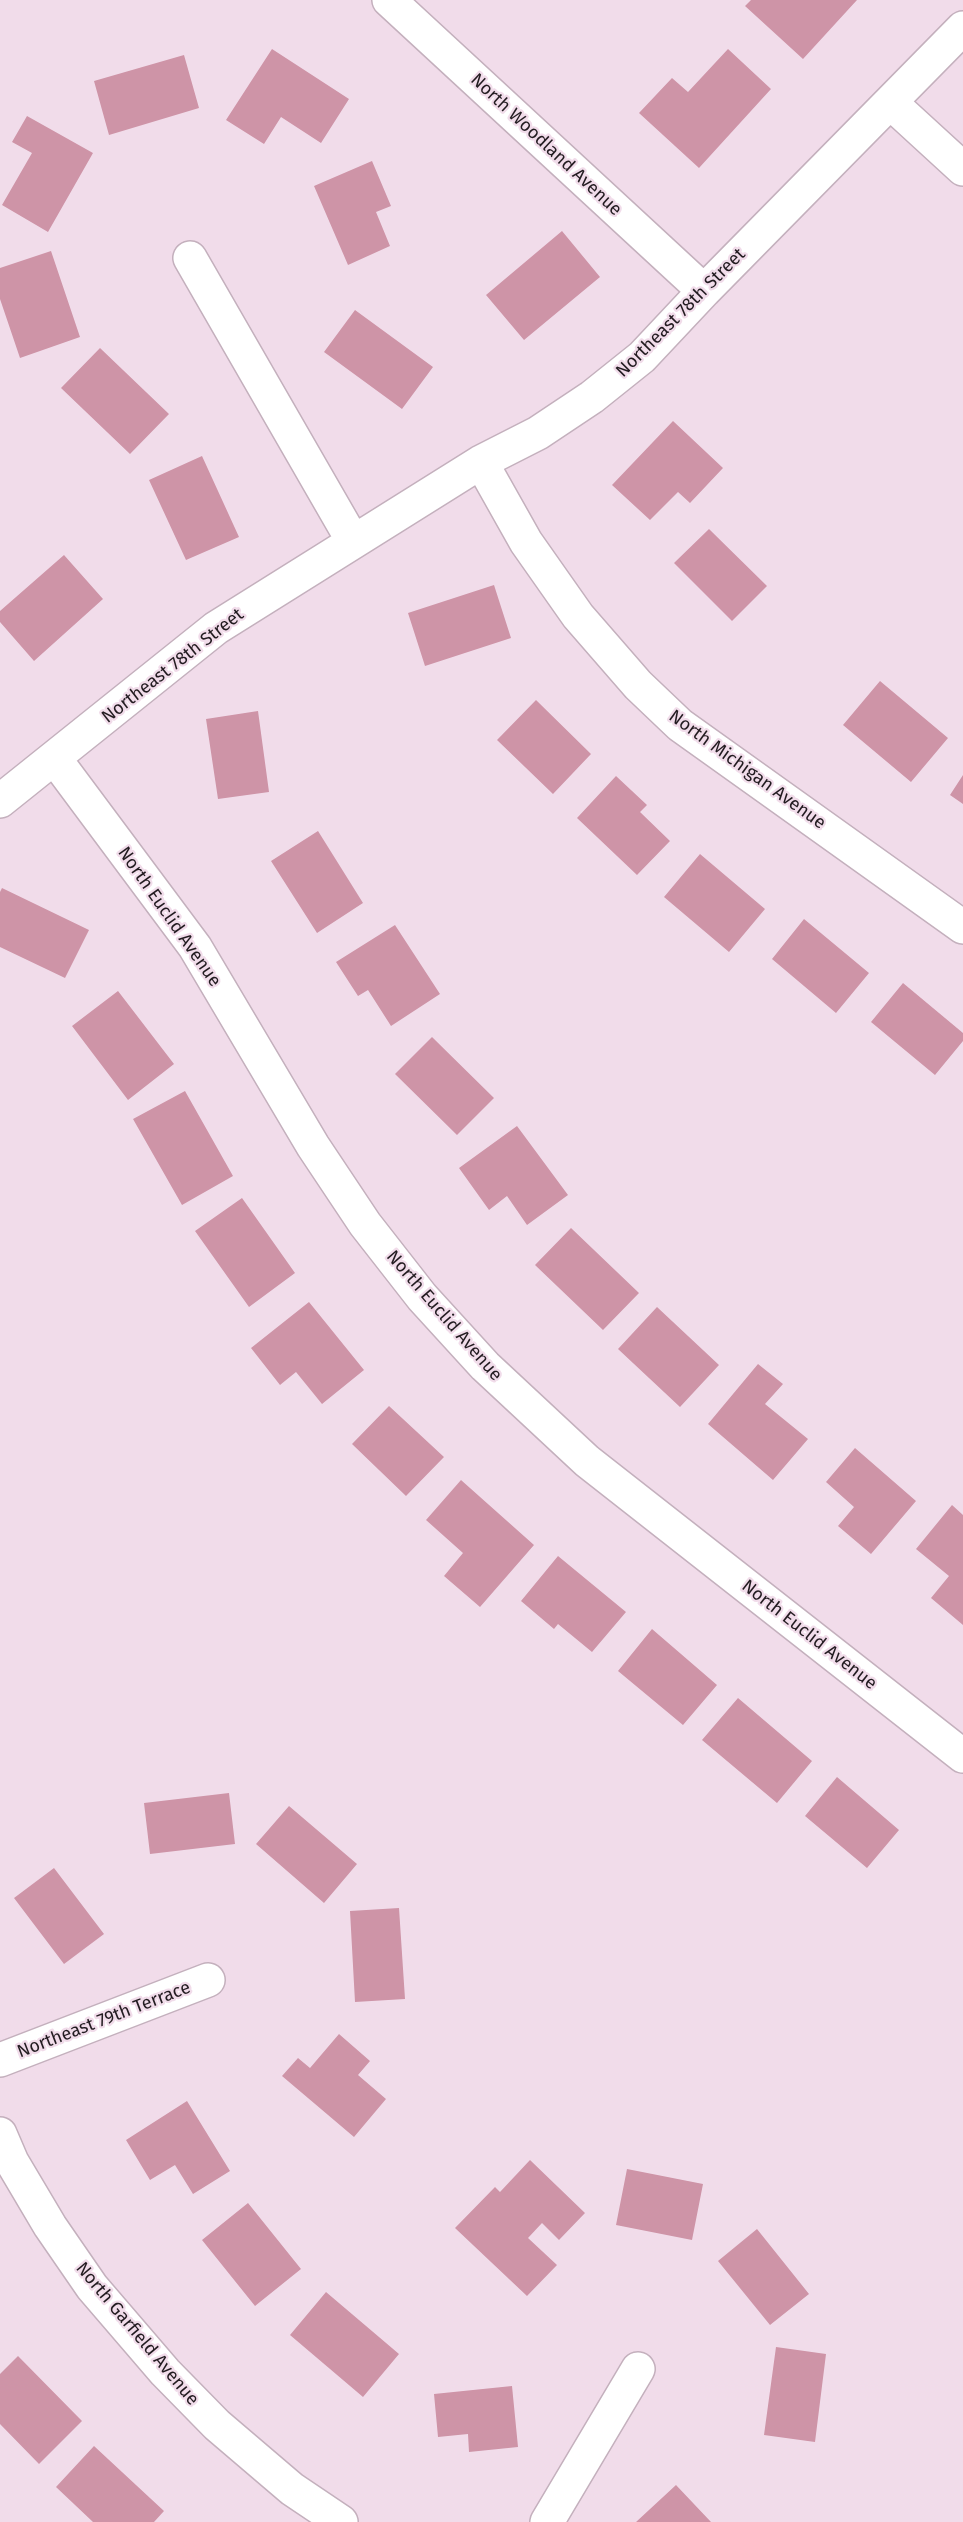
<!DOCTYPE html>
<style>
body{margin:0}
canvas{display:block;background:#f1dcea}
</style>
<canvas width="963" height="2522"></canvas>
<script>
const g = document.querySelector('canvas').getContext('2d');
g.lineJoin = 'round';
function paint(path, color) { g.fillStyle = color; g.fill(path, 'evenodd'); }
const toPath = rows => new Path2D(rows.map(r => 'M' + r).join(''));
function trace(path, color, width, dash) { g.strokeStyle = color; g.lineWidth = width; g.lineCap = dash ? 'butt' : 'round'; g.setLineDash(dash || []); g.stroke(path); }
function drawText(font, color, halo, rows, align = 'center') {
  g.font = font + ' "Fira Sans",sans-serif'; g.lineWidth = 4.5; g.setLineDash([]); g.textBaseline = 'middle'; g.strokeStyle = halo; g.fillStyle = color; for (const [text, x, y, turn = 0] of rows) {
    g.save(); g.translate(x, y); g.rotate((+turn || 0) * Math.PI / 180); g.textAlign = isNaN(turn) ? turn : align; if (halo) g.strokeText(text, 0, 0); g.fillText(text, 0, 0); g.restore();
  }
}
paint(toPath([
 [751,0,857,0,803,59,745,6],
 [272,49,349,99,321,143,281,117,264,144,226,120],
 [728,49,771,89,699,168,639,113,672,78,688,92],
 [184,55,199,108,109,135,94,81],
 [27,116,93,153,48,232,2,205,32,153,12,142],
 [372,161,391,206,376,212,390,246,348,265,314,186],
 [562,231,600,277,524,340,486,295],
 [51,251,80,337,20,358,0,299,0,268],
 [355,310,433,367,402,409,324,352],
 [100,348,169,414,130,454,61,388],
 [673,421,723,468,690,503,678,492,650,520,612,485],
 [202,456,239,537,186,560,149,480],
 [709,529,767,586,732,621,674,563],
 [64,555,103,599,34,661,0,622,0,611],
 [494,585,511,638,425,666,408,613],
 [880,681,948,738,911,782,843,725],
 [536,700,591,754,553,794,497,740],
 [258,711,269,792,218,799,206,719],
 [963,775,963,804,950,795],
 [616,776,647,805,640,812,670,841,637,875,577,818],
 [318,831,363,903,317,933,271,861],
 [700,854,765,909,729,952,664,897],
 [2,888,89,930,65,978,0,947,0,892],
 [804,919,869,973,836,1013,772,959],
 [395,925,440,994,391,1026,368,990,358,996,336,962],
 [903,983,963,1033,963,1041,935,1075,871,1022],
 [118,991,174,1064,128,1100,72,1026],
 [432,1037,494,1098,457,1135,395,1074],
 [185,1091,233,1176,182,1205,133,1119],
 [517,1126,568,1195,527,1225,507,1196,489,1210,459,1168],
 [242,1198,295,1273,249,1307,195,1231],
 [571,1228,639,1293,603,1330,535,1265],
 [309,1302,364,1370,322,1404,296,1372,280,1385,251,1348],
 [657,1307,719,1365,680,1407,618,1349],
 [758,1364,783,1384,765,1404,808,1439,773,1480,708,1424],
 [389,1406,444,1457,406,1496,352,1444],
 [855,1448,916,1501,871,1554,838,1526,854,1507,826,1482],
 [461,1480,534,1545,480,1607,444,1576,463,1553,426,1520],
 [952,1505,963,1515,963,1625,931,1598,949,1576,916,1549],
 [558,1556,626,1612,592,1652,558,1624,554,1629,521,1601],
 [652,1629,717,1685,683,1725,618,1671],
 [738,1698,812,1761,777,1803,702,1740],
 [837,1777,899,1830,867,1868,805,1816],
 [229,1793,235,1844,150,1854,144,1803],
 [289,1806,357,1864,324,1903,256,1844],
 [54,1868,104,1934,64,1964,14,1898],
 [399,1908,405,1999,355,2002,350,1911],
 [339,2034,370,2061,358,2075,386,2099,354,2137,282,2076,298,2058,310,2068],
 [187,2101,230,2171,193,2194,175,2165,150,2180,126,2140],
 [530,2160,585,2213,559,2240,542,2223,528,2238,557,2265,527,2296,455,2228,495,2187,500,2192],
 [627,2169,703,2184,692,2240,616,2225],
 [248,2203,301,2269,255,2306,202,2240],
 [757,2229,809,2294,770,2325,718,2261],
 [326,2292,399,2354,363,2397,290,2335],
 [776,2347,826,2354,815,2442,764,2435],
 [18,2356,82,2421,39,2464,0,2424,0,2374],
 [512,2386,518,2447,469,2452,468,2434,438,2437,434,2394],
 [94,2446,164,2511,154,2522,93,2522,56,2487],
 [676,2485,711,2522,636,2522]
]), '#ce94a7');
const minor = toPath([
 [389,0,704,291],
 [891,103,963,169],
 [190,258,353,541],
 [481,462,526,542,578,616,638,685,680,725,963,927],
 [55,759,195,947,313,1146,365,1224,422,1297,485,1366,587,1461,963,1756],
 [0,801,216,628,481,462,538,433,592,397,642,357,704,291,963,28],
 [0,2060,208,1980],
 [0,2134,12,2162,50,2226,92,2287,165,2372,217,2425,292,2489,341,2522],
 [547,2522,638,2369]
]);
trace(minor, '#c4b0bd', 36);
trace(minor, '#fff', 33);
drawText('18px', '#221b20', '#f1dcea', [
 ["North Woodland Avenue",546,145,43],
 ["Northeast 78th Street",681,313,-45],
 ["Northeast 78th Street",173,666,-38],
 ["North Michigan Avenue",747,770,36],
 ["North Euclid Avenue",169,917,55],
 ["North Euclid Avenue",444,1316,49],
 ["North Euclid Avenue",809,1635,38],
 ["Northeast 79th Terrace",104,2020,-21],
 ["North Garfield Avenue",137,2334,50]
]);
</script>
